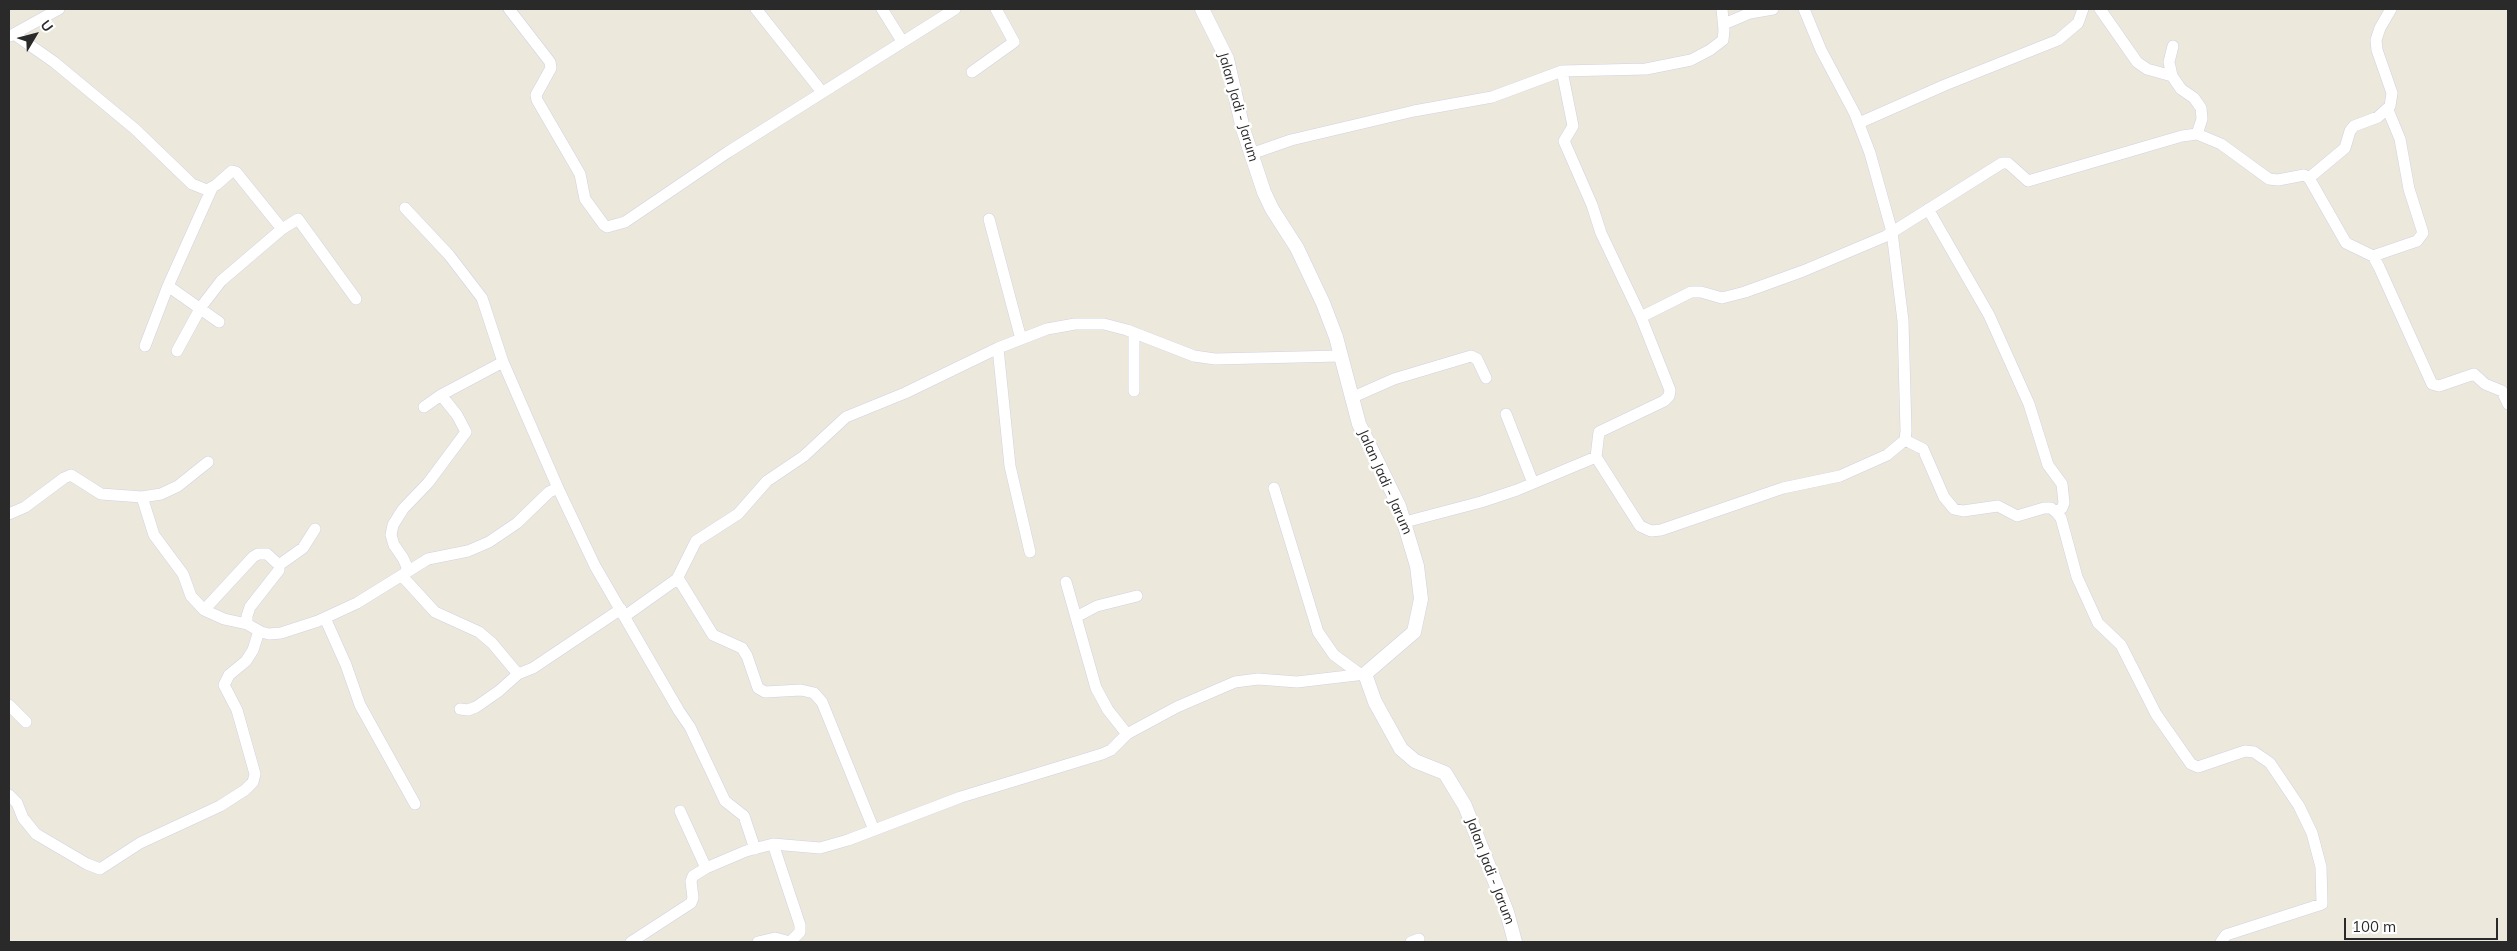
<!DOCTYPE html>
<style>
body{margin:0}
#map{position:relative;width:2517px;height:951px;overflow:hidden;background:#ece8db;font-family:Mulish,sans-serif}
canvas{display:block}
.frame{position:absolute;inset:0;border:10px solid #2a2a2a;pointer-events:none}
.north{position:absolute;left:10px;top:10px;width:50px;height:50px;-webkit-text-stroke:4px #fff;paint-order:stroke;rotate:53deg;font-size:14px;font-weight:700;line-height:20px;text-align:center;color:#2a2a2a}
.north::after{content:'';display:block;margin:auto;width:18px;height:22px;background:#2a2a2a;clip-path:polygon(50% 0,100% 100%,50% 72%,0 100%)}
.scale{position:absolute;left:2344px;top:918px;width:154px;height:22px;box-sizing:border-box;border:2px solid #2a2a2a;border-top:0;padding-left:6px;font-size:15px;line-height:18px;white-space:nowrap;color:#2a2a2a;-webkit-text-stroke:4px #fff;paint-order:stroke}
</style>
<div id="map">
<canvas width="2517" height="951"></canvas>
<div class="frame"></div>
<div class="north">U</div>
<div class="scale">100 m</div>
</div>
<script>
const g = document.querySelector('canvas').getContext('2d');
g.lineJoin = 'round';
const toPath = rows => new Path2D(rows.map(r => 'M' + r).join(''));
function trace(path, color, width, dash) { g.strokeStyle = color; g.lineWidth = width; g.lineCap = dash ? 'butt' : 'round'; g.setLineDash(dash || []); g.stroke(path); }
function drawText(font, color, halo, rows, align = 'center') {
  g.font = font + ' Mulish,sans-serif'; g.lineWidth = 5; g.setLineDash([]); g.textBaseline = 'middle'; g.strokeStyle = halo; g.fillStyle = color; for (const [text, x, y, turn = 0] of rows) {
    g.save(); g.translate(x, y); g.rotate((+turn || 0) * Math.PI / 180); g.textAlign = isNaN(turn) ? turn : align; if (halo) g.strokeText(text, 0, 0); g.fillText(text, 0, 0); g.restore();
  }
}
const minor = toPath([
 [509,9,550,62,551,68,536,95,537,100,580,174,585,199,604,225,607,227,625,222,728,152,955,9],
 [756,9,822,92],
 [882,9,902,41],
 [2100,9,2137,62,2147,69,2172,76],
 [1724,24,1750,13,1773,9],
 [14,34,54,62,135,129,192,184,207,190,216,185,232,171,236,172,282,229,298,219,356,299],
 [10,36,59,9],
 [2173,46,2169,62,2172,76,2181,89,2194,98,2201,108,2202,119,2197,134],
 [1562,71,1573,126,1564,141,1592,205,1601,233,1641,317,1670,390,1669,396,1664,401,1599,432,1596,457],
 [972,72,1014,42,996,9],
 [1859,123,1945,85,2058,40,2078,23,2083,9],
 [1251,154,1291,140,1414,111,1492,97,1562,71,1646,69,1691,60,1710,50,1723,40,1724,30,1722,9],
 [2309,178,2345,148,2350,131,2354,126,2378,117,2390,106,2392,93,2377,50,2376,40,2380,28,2391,9],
 [405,208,449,255,482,298,503,362],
 [1928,209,1989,315,2029,404,2048,465,2062,484,2064,503,2062,508,2056,512],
 [989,219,1021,339],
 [2373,256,2417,241,2423,233,2409,189,2400,139,2388,110],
 [168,286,212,188],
 [1641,317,1691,292,1701,292,1722,298,1745,292,1803,271,1886,236,2002,163,2008,163,2028,181,2182,136,2197,134,2221,144,2269,179,2278,180,2304,175,2309,178,2346,243,2373,256,2379,267,2432,384,2439,386,2474,374,2485,384,2502,391,2508,404],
 [1134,333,1134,391],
 [145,346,168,286,219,322],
 [998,348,1010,466,1030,552],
 [177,351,201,307,221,281,282,229],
 [1351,398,1394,379,1471,356,1477,359,1486,378],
 [424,407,441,395,503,362,558,488],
 [1506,414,1533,483],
 [1905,440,1923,449,1944,497,1954,509,1963,511,1998,506,2017,516,2044,508,2051,508,2056,512,2061,518,2077,577,2098,623,2121,645,2156,714,2191,764,2198,767,2245,751,2254,752,2270,763,2299,806,2312,833,2321,867,2322,904,2226,935,2221,942],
 [1274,488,1318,632,1334,655,1360,674],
 [142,497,161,494,178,486,208,462],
 [9,514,25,507,64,478,71,475,101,494,142,497,154,535,183,574,191,596,204,610,253,557,258,554,267,554,279,565,279,570,250,607,247,616,247,624,261,632,269,634,281,633,318,621,357,603,428,559,468,551,489,542,517,523,549,492,558,488,595,566,679,711,690,727,725,801,744,816,755,849],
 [1405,522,1481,502,1517,490,1596,457,1640,526,1651,531,1661,530,1783,488,1840,476,1887,455,1905,440,1906,431,1903,321,1892,232,1870,153,1855,114,1821,50,1804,9],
 [279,565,303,548,315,529],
 [406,573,407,567,403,558,394,545,391,535,393,525,403,509,428,483,466,432,457,415,441,395],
 [402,576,435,612,479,632,492,643,518,674,533,668,621,609],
 [678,578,713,635,742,648,747,656,758,688,765,692,801,690,814,693,822,702,874,830],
 [1066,582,1096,688,1108,710,1127,734],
 [204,610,224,619,247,624],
 [625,616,677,579,696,541,738,514,767,481,804,456,846,417,905,393,998,348,1047,329,1075,324,1104,324,1127,330,1194,356,1215,359,1340,356],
 [1076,617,1097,606,1137,596],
 [325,618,346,665,360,705,415,804],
 [9,705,26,722],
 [460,709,468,710,476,707,499,691,518,674],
 [9,795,17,803,23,818,36,834,87,864,100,869,140,843,220,806,245,790,253,782,255,774,237,710,224,685,229,675,246,661,253,650,259,631],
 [680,811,706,868],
 [773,844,800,925,800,932,790,942],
 [631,942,691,903,693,898,691,881,693,876,706,868,746,851,773,844,820,848,848,840,961,797,1102,754,1111,750,1127,734,1177,707,1235,682,1258,679,1297,682,1365,674],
 [758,942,775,938,790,942],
 [1411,942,1419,939]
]);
const tertiary = toPath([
 [1202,9,1227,59,1243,129,1264,192,1272,209,1297,248,1323,303,1336,337,1359,424,1399,506,1417,566,1421,599,1414,632,1365,674,1375,702,1401,749,1415,761,1445,773,1465,806,1507,912,1515,942]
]);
trace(minor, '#d1d1e3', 12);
trace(tertiary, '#d1d1e3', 15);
trace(minor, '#fff', 11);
trace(tertiary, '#fff', 14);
drawText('14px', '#2a2a2a', '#fff', [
 ["Jalan Jadi - Jarum",1238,107,74],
 ["Jalan Jadi - Jarum",1385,482,66],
 ["Jalan Jadi - Jarum",1490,871,69]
]);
</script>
